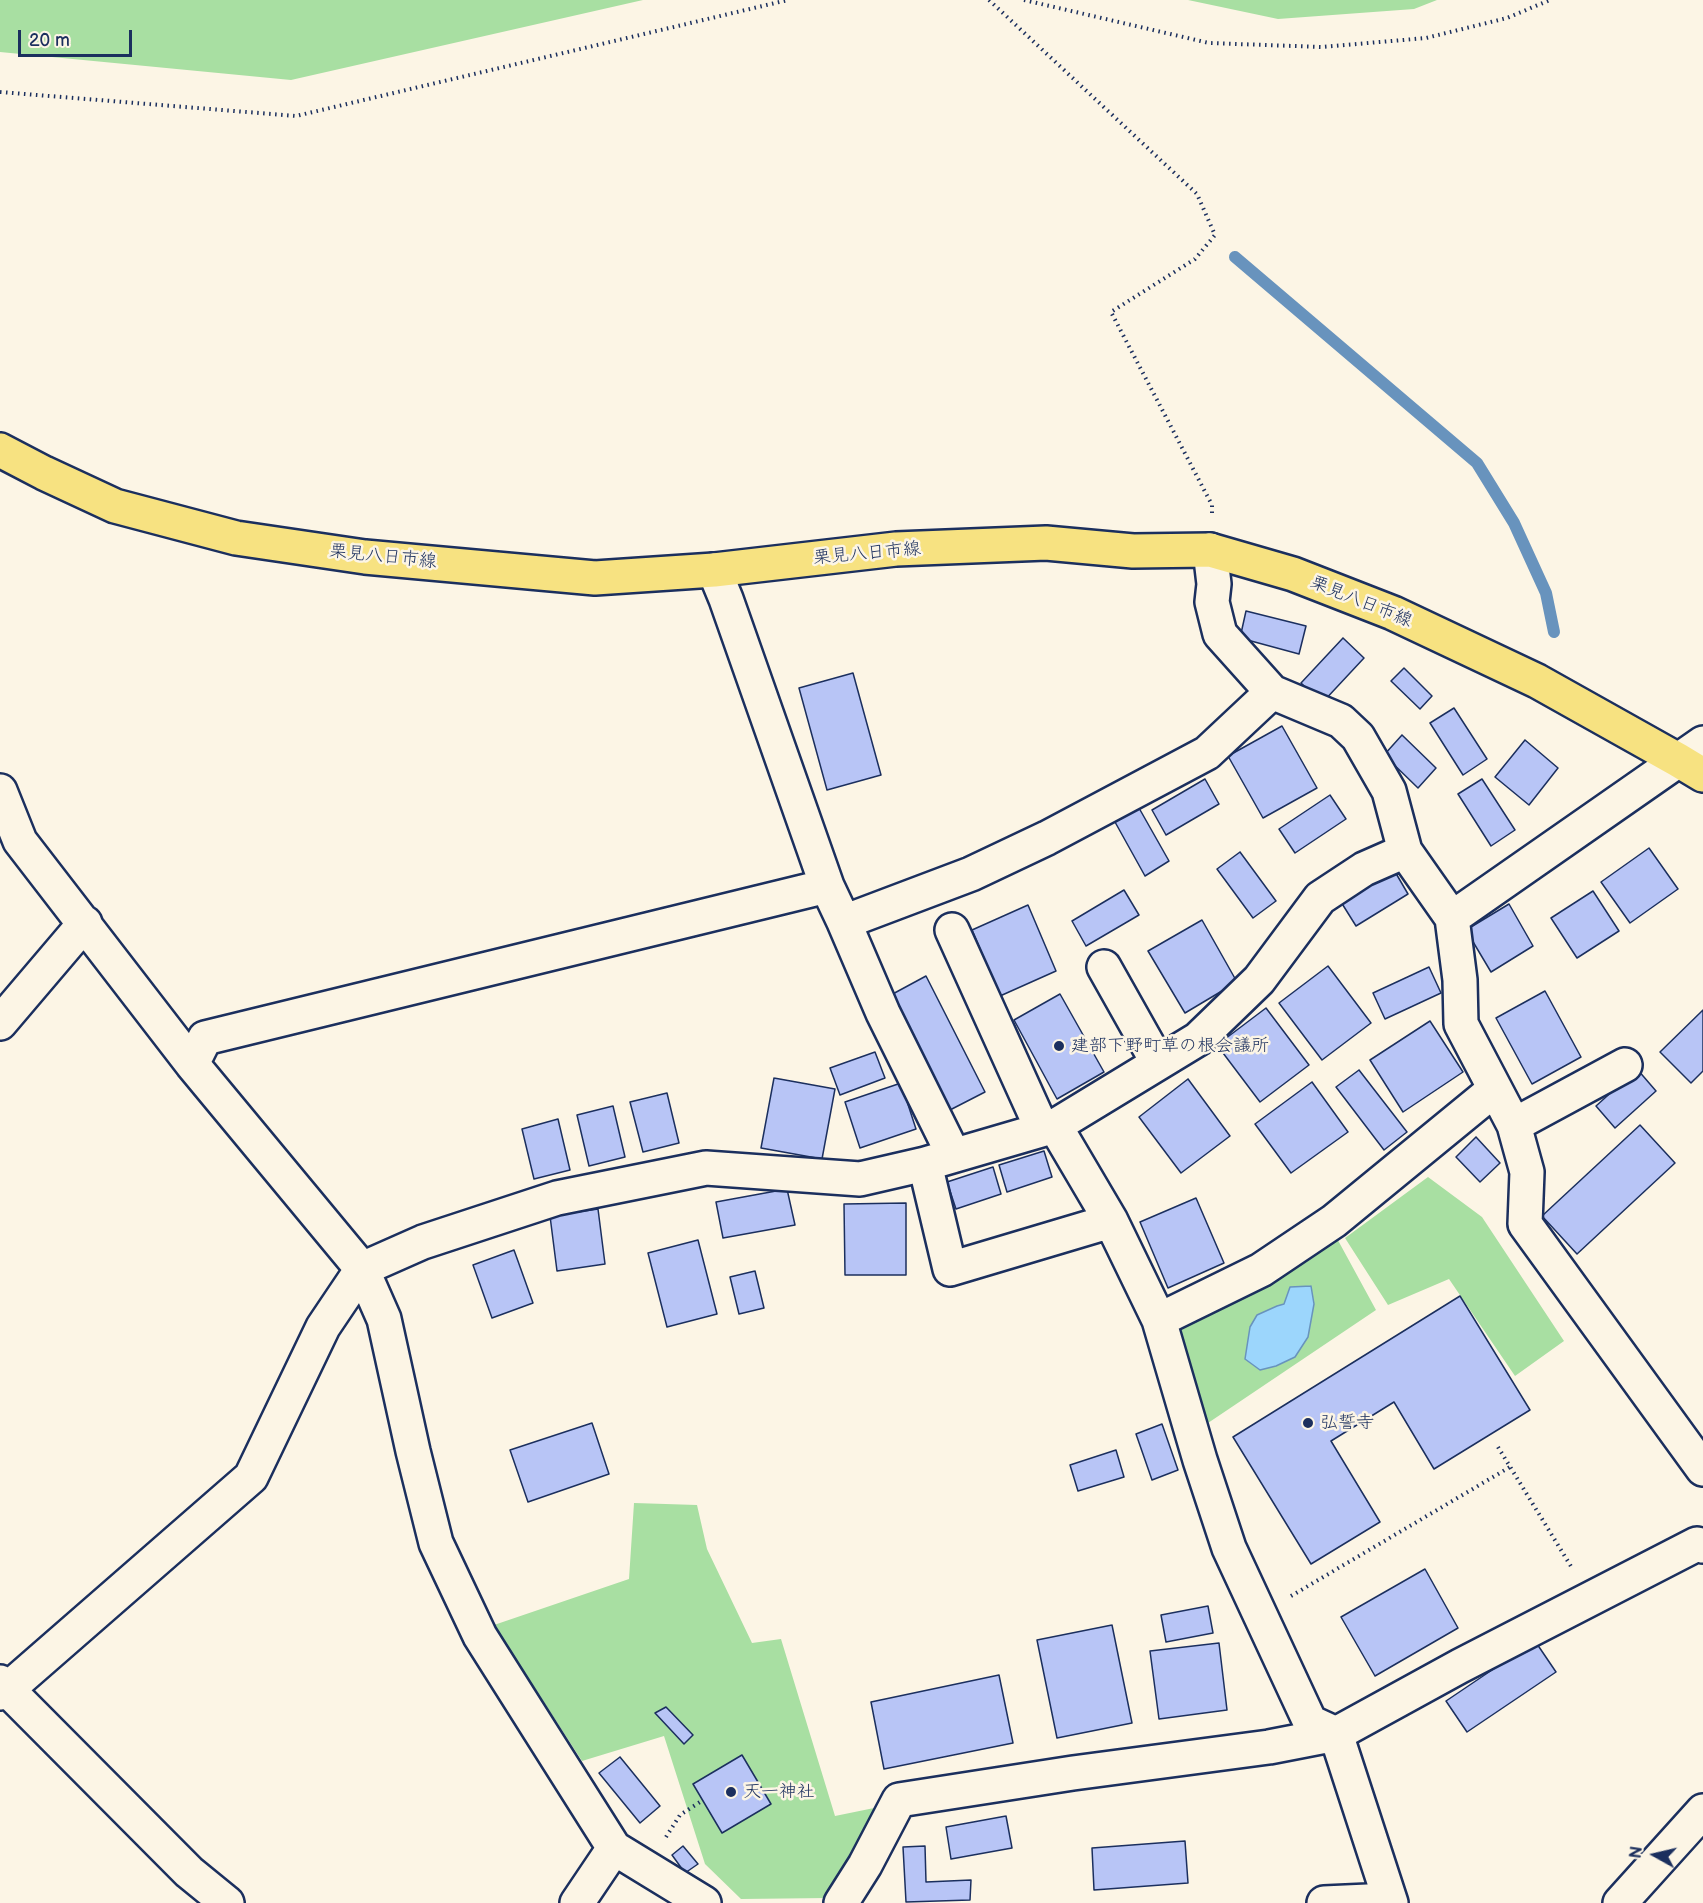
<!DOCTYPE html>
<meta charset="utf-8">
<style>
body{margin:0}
#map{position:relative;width:1703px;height:1903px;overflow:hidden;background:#fcf5e5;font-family:"Balsamiq Sans",sans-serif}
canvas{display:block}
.north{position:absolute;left:1625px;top:1825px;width:60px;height:60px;-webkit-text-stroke:4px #fcf5e5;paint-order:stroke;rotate:278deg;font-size:16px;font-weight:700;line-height:24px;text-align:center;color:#1b2f5e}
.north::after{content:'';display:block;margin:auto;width:21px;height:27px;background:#1b2f5e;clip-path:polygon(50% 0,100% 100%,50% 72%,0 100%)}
.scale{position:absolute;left:18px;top:30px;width:114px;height:27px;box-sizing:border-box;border:3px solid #1b2f5e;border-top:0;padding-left:8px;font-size:18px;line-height:21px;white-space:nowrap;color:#1b2f5e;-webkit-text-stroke:4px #fcf5e5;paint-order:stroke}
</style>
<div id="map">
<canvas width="1703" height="1903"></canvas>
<div class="north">N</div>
<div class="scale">20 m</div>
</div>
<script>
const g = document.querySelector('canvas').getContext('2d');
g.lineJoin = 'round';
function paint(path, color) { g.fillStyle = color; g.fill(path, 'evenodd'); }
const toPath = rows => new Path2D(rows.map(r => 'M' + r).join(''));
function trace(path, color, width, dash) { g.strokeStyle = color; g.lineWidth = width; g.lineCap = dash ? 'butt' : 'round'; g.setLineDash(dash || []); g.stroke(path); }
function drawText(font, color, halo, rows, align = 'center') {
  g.font = font + ' "Balsamiq Sans","Klee One",sans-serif'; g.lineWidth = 5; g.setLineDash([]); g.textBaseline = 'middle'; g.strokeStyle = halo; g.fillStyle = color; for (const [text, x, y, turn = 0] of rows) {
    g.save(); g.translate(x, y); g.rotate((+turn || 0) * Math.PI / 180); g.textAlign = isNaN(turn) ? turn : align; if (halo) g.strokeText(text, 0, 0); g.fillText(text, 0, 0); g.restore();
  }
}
paint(toPath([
 [0,0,643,0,291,80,0,52],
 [1188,0,1437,0,1414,9,1278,19],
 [1428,1177,1482,1217,1564,1341,1515,1376,1449,1279,1388,1305,1345,1238],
 [1334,1233,1376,1310,1208,1423,1171,1328],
 [634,1503,697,1505,707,1549,752,1643,781,1639,835,1816,879,1807,828,1898,741,1899,705,1864,664,1736,582,1761,494,1625,629,1579]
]), '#a8dfa2');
const water = toPath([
 [1311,1286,1314,1304,1308,1337,1295,1357,1276,1366,1260,1370,1245,1359,1250,1327,1257,1315,1277,1306,1284,1304,1290,1287,1311,1286]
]);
paint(water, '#9cd6fc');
trace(water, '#6893bd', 1.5);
trace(toPath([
 [1235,257,1477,463,1514,523,1546,593,1554,632]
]), '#6893bd', 12);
const building = toPath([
 [1246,611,1306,626,1299,654,1240,638,1246,611],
 [1343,638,1364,658,1322,703,1301,683,1343,638],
 [1404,668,1432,696,1420,709,1391,681,1404,668],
 [853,673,881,775,827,790,799,688,853,673],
 [1454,708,1487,759,1463,775,1430,723,1454,708],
 [1282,726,1317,788,1263,818,1228,756,1282,726],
 [1402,735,1436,768,1418,788,1384,755,1402,735],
 [1525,740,1558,768,1529,805,1495,777,1525,740],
 [1205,779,1219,804,1166,835,1152,810,1205,779],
 [1482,779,1515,830,1491,846,1458,794,1482,779],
 [1330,795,1346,819,1295,853,1279,829,1330,795],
 [1139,808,1169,861,1145,876,1115,822,1139,808],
 [1649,848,1678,889,1630,923,1601,882,1649,848],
 [1240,852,1276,901,1253,918,1217,869,1240,852],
 [1394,870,1408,894,1356,926,1341,902,1394,870],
 [1124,890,1139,915,1086,946,1072,921,1124,890],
 [1593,891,1619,931,1577,958,1551,918,1593,891],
 [1509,904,1533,946,1491,972,1466,930,1509,904],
 [1028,905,1056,971,1000,996,972,930,1028,905],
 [1202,920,1237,982,1185,1013,1148,951,1202,920],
 [1328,966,1371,1023,1322,1060,1279,1003,1328,966],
 [1429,967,1441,993,1385,1019,1373,993,1429,967],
 [926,976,985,1092,948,1111,889,996,926,976],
 [1545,991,1581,1057,1532,1084,1496,1018,1545,991],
 [1060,994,1104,1072,1057,1099,1014,1020,1060,994],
 [1266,1008,1309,1065,1260,1102,1217,1045,1266,1008],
 [1703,1010,1703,1071,1691,1083,1660,1052,1703,1010],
 [1430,1021,1463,1072,1403,1112,1370,1060,1430,1021],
 [875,1052,885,1078,840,1095,830,1068,875,1052],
 [1637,1069,1656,1091,1615,1128,1596,1106,1637,1069],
 [1359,1070,1407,1132,1384,1150,1336,1087,1359,1070],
 [774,1078,835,1089,822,1159,761,1148,774,1078],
 [1188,1079,1230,1136,1181,1173,1139,1117,1188,1079],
 [1312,1082,1348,1132,1291,1173,1255,1124,1312,1082],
 [901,1083,916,1129,860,1148,845,1102,901,1083],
 [667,1093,679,1143,643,1152,630,1102,667,1093],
 [613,1106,625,1157,589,1166,577,1115,613,1106],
 [558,1119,570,1170,534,1179,522,1129,558,1119],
 [1640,1125,1675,1163,1577,1254,1542,1216,1640,1125],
 [1476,1137,1500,1163,1480,1182,1456,1157,1476,1137],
 [1044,1151,1052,1177,1007,1192,999,1165,1044,1151],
 [993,1167,1001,1194,956,1209,947,1182,993,1167],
 [787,1189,795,1225,723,1238,716,1202,787,1189],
 [1196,1198,1224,1263,1168,1288,1140,1222,1196,1198],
 [906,1203,906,1275,845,1275,844,1204,906,1203],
 [598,1209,605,1264,557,1271,550,1216,598,1209],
 [698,1240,717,1314,667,1327,648,1253,698,1240],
 [514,1250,533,1303,492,1318,473,1265,514,1250],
 [755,1271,764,1308,739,1314,730,1277,755,1271],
 [1460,1296,1530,1410,1434,1469,1394,1402,1331,1441,1380,1522,1311,1564,1233,1437,1460,1296],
 [592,1423,609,1474,528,1502,510,1450,592,1423],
 [1162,1424,1178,1470,1152,1480,1136,1434,1162,1424],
 [1116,1450,1124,1477,1078,1491,1070,1465,1116,1450],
 [1425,1569,1458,1628,1375,1676,1341,1617,1425,1569],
 [1208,1606,1213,1633,1166,1642,1161,1615,1208,1606],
 [1112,1625,1132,1723,1057,1738,1037,1640,1112,1625],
 [1535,1641,1556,1672,1467,1732,1446,1701,1535,1641],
 [1219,1643,1227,1710,1159,1719,1150,1651,1219,1643],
 [999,1675,1013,1743,884,1769,871,1702,999,1675],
 [666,1707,693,1735,684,1744,655,1713,666,1707],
 [742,1755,771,1804,722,1833,693,1784,742,1755],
 [620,1757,660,1806,640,1823,599,1773,620,1757],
 [1006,1816,1012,1848,951,1859,946,1827,1006,1816],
 [1185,1841,1188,1883,1094,1890,1092,1848,1185,1841],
 [683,1846,698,1864,685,1873,672,1855,683,1846],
 [925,1846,926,1882,971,1880,970,1900,906,1902,903,1847,925,1846]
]);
paint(building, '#b8c5f6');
trace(building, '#1b2f5e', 1.5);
const minor = toPath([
 [1210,550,1214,584,1212,602,1220,634,1272,692,1341,721,1358,737,1389,791,1405,851],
 [714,570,726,599,827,886,844,922,971,874,1047,838,1207,753,1272,692],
 [1703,743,1452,918,1460,980,1461,1024,1514,1125,1527,1172,1525,1224,1703,1469],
 [0,791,20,841,192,1064,362,1269,384,1319,413,1451,436,1543,480,1636,614,1848,704,1903],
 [844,922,883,1013,953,1154],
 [952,930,1042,1129],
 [1104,967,1158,1063],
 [0,1023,85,923],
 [192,1064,205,1038,827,886],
 [1514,1125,1625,1065],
 [1055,1126,1111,1221,1159,1320,1200,1460,1229,1548,1310,1722,1336,1734,1391,1903],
 [925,1164,950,1269,1111,1221],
 [1159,1320,1261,1270,1334,1221,1495,1089],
 [0,1682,189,1872,227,1903],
 [0,1693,8,1689,251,1477,323,1327,362,1269,423,1242,557,1198,706,1168,860,1179,925,1164,1055,1126,1198,1039,1259,980,1320,898,1364,869,1405,851,1452,918],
 [577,1903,614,1848],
 [841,1903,865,1865,899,1800,1073,1773,1269,1747,1336,1734,1460,1666,1697,1544,1703,1546],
 [1324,1903,1390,1900],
 [1620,1903,1703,1811]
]);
const major = toPath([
 [0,450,44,473,115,506,236,538,365,557,595,578,714,570,896,549,1046,543,1133,551,1210,550,1293,574,1393,613,1537,681,1678,760,1703,775]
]);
trace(minor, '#1b2f5e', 38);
trace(major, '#1b2f5e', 38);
trace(toPath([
 [989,0,1197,194,1215,235,1195,259,1111,312,1212,505,1212,514],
 [1024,0,1209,43,1322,47,1426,38,1507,18,1550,0],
 [0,92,296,116,788,0],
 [1498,1447,1572,1568],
 [1291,1596,1510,1467],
 [666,1837,680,1815,703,1800]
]), '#1b2f5e', 4, [1.5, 4.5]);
trace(minor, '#fcf5e5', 33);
trace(major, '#f7e281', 33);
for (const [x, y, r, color] of [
 [1059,1046,6,"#1b2f5e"],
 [1308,1423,6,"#1b2f5e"],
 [731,1792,6,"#1b2f5e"]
]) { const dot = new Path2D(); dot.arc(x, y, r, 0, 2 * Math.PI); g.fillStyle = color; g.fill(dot); trace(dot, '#fcf5e5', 2); }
drawText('18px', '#1b2f5e', '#fcf5e5', [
 ["栗見八日市線",867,554,-5],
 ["栗見八日市線",383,557,6],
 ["栗見八日市線",1361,602,22]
]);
drawText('18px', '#1b2f5e', '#fcf5e5', [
 ["建部下野町草の根会議所",1071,1046],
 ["弘誓寺",1320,1423],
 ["天一神社",743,1792]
], 'left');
</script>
